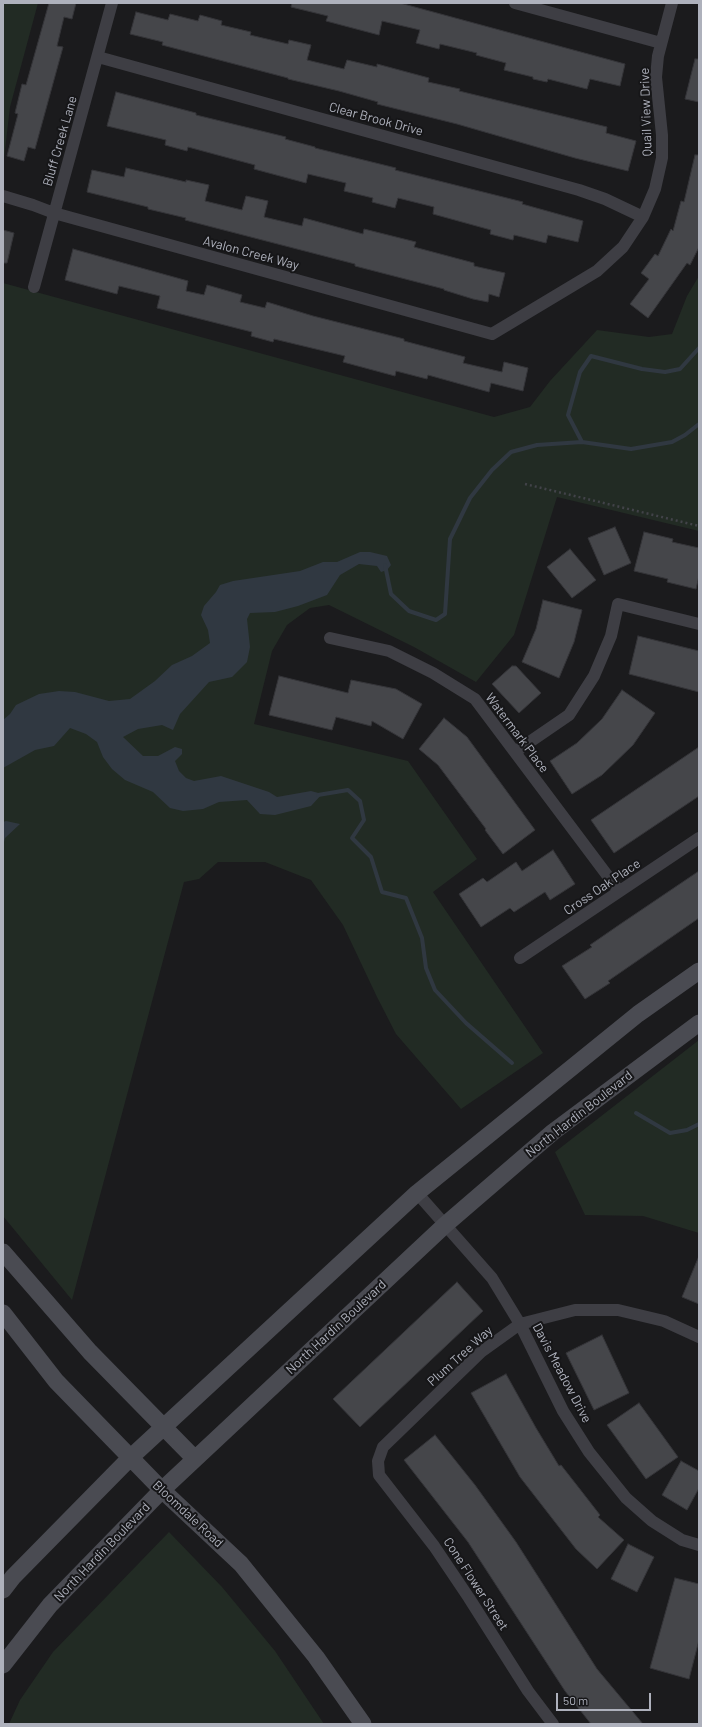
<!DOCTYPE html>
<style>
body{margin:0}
#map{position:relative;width:702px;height:1727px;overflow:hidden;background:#1b1b1d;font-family:Barlow,sans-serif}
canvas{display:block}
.frame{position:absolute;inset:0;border:4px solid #aeb1bc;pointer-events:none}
.scale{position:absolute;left:556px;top:1693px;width:95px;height:18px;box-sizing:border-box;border:2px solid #aeb1bc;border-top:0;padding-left:5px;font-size:12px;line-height:14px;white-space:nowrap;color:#aeb1bc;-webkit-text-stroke:3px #161618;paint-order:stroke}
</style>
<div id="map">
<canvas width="702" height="1727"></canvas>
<div class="frame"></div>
<div class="scale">50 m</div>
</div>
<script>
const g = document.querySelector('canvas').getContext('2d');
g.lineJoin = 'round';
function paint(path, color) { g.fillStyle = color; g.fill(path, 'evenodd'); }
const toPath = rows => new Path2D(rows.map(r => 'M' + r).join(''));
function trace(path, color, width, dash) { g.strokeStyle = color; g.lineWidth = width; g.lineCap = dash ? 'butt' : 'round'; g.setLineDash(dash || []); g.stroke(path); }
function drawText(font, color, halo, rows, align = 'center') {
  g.font = font + ' Barlow,sans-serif'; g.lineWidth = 4; g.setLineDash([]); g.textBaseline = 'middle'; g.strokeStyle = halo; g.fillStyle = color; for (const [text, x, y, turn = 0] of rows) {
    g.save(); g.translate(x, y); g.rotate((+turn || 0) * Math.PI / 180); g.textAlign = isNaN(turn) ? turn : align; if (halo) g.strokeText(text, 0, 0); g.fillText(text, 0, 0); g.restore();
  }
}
paint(toPath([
 [3,3,38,3,10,107,3,167],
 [699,276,699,531,557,497,514,635,476,682,414,647,329,605,310,608,287,625,272,651,254,724,408,761,477,859,433,892,543,1053,461,1109,396,1034,377,997,343,925,311,880,265,862,218,862,199,879,184,882,72,1300,3,1216,3,283,494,417,530,407,550,381,597,330,649,337,672,334,687,296],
 [699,1040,699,1233,643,1216,585,1215,555,1152],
 [169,1532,222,1587,275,1651,324,1724,9,1724,20,1700,53,1652]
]), '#222b24');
paint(toPath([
 [360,552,370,552,387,556,391,565,387,570,381,572,377,566,359,564,340,575,327,595,298,606,275,612,250,613,247,619,250,647,247,662,232,677,209,682,180,714,173,730,162,725,138,729,123,737,143,756,158,756,175,747,182,749,182,754,175,761,179,771,186,778,194,781,221,776,269,792,277,797,311,791,322,794,311,806,275,815,260,814,247,800,219,802,203,809,183,811,170,808,153,792,125,780,112,769,103,757,97,742,86,734,70,728,54,746,35,750,3,768,3,720,10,714,16,705,39,694,59,691,75,692,109,701,130,699,155,681,172,665,192,656,210,643,208,630,201,615,204,606,216,592,220,585,233,581,300,571,323,562,337,562],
 [6,821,20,824,5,838,3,846,3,822]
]), '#303841');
trace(toPath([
 [582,442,568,415,580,372,591,356,642,369,665,372,680,369,699,348],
 [385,565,391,594,409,611,436,620,445,614,450,539,470,498,492,470,511,452,537,445,582,442,631,449,672,442,685,435,699,424],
 [318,795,348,790,360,801,364,820,352,838,371,857,382,892,406,898,422,938,426,968,435,990,466,1023,512,1063],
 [636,1113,670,1133,687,1130,699,1124]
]), '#303841', 4);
const building = toPath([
 [49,3,76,3,72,19,64,17,57,46,63,47,35,149,28,147,24,161,7,156,18,114,15,113,22,84,26,85,49,3],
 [292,3,400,3,625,64,620,86,590,79,587,89,548,79,547,82,533,79,533,77,504,70,506,63,476,55,477,53,440,44,439,49,416,43,420,30,382,21,379,35,326,21,328,16,291,7,292,3],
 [136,12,168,20,170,14,198,21,200,15,222,21,221,25,251,32,250,35,288,44,289,40,311,45,307,60,344,69,347,60,377,67,377,64,429,78,428,82,460,89,459,91,607,127,606,133,636,141,628,171,575,158,457,124,377,104,378,102,339,91,288,79,288,78,162,45,163,42,130,34,136,12],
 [695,59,699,59,699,102,685,99,695,59],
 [116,92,196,113,196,115,286,137,285,139,315,147,315,148,396,168,395,170,523,202,522,204,583,221,578,242,548,235,546,243,514,235,513,240,490,234,491,230,433,214,434,207,398,198,395,208,372,202,373,198,344,191,346,183,308,174,306,183,254,169,255,165,225,157,188,147,187,151,165,145,166,140,107,126,116,92],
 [695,155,699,155,699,247,690,265,687,263,648,318,630,304,649,279,641,273,655,254,658,256,671,229,673,231,681,201,684,202,695,155],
 [126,168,186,182,186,180,209,185,205,201,242,210,246,196,268,201,264,217,302,226,304,218,363,234,364,229,416,242,414,247,474,263,474,266,505,273,499,297,489,294,488,302,473,299,444,290,444,289,355,266,355,264,185,220,186,218,148,209,148,207,87,192,92,170,124,177,126,168],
 [3,230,14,233,7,263,3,263,3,230],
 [73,249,188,281,186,291,204,295,207,285,242,295,240,302,265,308,267,302,313,316,404,339,404,341,465,357,463,363,502,372,504,362,528,368,523,391,491,383,489,392,428,375,427,379,396,371,395,376,343,362,345,356,274,339,273,342,251,336,252,332,157,308,160,296,119,286,117,294,65,280,73,249],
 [615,527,631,563,604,575,588,538,615,527],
 [644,532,673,539,672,542,699,548,699,576,696,589,667,582,668,579,634,571,644,532],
 [570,549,596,580,572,598,547,567,570,549],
 [543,600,582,610,574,642,559,678,522,662,536,629,543,600],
 [638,636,699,651,699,692,629,674,638,636],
 [512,666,516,666,541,693,519,713,492,684,512,666],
 [279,676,348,693,351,680,396,689,422,704,403,739,372,721,371,726,336,717,332,730,269,715,279,676],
 [622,690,655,713,633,745,602,775,572,794,550,761,577,743,602,719,622,690],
 [444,718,467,737,535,830,503,854,485,830,486,829,438,765,419,749,444,718],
 [699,747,699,796,614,853,591,820,699,747],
 [553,850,575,884,550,900,545,892,514,912,510,908,481,927,459,894,483,878,487,882,516,862,522,871,553,850],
 [699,871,699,918,637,961,608,981,610,983,585,999,562,966,592,947,590,945,619,925,699,871],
 [699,1256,699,1304,682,1297,699,1256],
 [457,1282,483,1311,360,1427,333,1399,457,1282],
 [602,1335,629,1393,594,1410,566,1353,602,1335],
 [506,1374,536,1428,559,1466,561,1465,579,1488,600,1515,598,1517,624,1540,597,1569,576,1549,520,1477,471,1393,506,1374],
 [639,1403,678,1457,646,1479,607,1425,639,1403],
 [435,1435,475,1485,516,1542,597,1669,643,1724,591,1724,565,1691,468,1542,404,1460,435,1435],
 [681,1461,699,1471,699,1488,687,1510,662,1495,681,1461],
 [628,1544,654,1557,637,1592,611,1579,628,1544],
 [675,1578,699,1584,699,1640,689,1679,650,1668,675,1578]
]);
paint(building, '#45464a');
trace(building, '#353539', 1);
trace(toPath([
 [525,484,699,526]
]), '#424349', 2.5, [2, 3]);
trace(toPath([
 [515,3,661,43],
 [98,57,579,190,605,199,643,217],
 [3,196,33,205,54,213,492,334,597,271,623,247,643,217,655,189,662,158,662,135,656,77,658,56,672,3],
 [34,287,112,3],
 [330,638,389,651,433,673,475,699,619,891],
 [515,752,569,715,594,676,611,636,618,604,699,624],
 [520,958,699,838],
 [417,1193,492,1278,520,1324,563,1411,589,1452,626,1498,652,1521,682,1540,699,1545],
 [553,1724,528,1691,469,1598,434,1546,379,1475,378,1461,383,1447,481,1352,520,1324,575,1310,618,1310,664,1321,699,1337]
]), '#3e3e44', 12);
trace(toPath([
 [3,1252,90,1352,195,1459],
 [3,1313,56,1381,162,1490,241,1564,316,1657,363,1724],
 [3,1590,13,1577,130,1458,417,1193,638,1014,699,971],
 [3,1665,50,1605,162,1490,445,1225,553,1132,699,1023]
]), '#4a4b52', 17);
drawText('13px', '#aeb1bc', '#161618', [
 ["Quail View Drive",646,112,-92],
 ["Clear Brook Drive",376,119,15],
 ["Bluff Creek Lane",60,141,-74],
 ["Avalon Creek Way",251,253,15],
 ["Watermark Place",517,733,53],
 ["Cross Oak Place",602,887,-34],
 ["North Hardin Boulevard",579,1114,-38],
 ["North Hardin Boulevard",336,1327,-43],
 ["Plum Tree Way",460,1356,-42],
 ["Davis Meadow Drive",562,1373,62],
 ["Bloomdale Road",188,1514,43],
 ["North Hardin Boulevard",102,1552,-46],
 ["Cone Flower Street",476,1584,57]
]);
</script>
